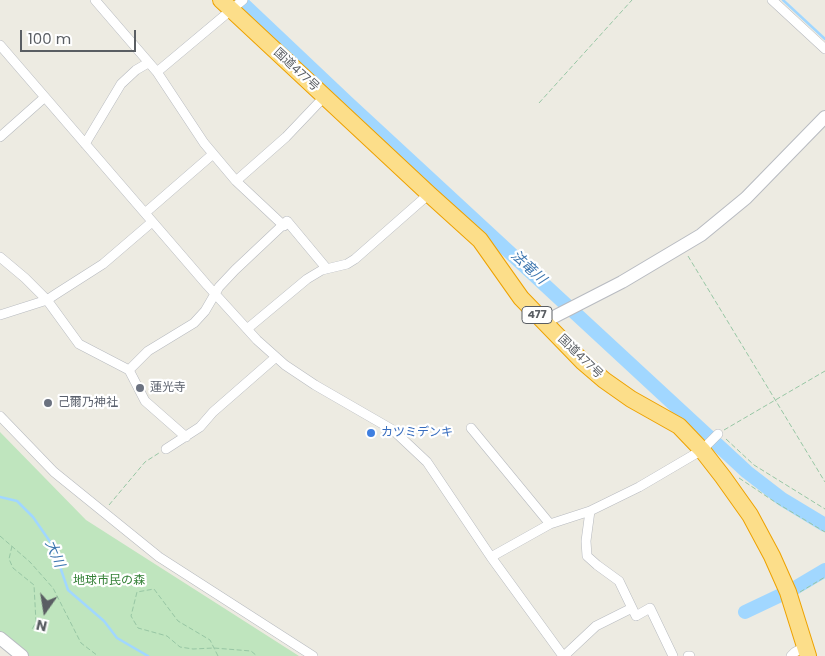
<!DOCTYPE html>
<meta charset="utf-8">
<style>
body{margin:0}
#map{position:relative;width:825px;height:656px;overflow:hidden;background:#edebe2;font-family:Poppins,sans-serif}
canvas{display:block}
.north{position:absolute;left:20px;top:586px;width:50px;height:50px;-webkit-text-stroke:4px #fff;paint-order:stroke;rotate:193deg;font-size:14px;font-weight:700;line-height:20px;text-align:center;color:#5a5e63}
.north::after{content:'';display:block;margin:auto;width:18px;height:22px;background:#5a5e63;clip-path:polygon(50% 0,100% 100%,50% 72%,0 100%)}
.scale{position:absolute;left:20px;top:30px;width:116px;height:22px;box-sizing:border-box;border:2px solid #5a5e63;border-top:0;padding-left:6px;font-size:15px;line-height:18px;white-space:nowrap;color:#5a5e63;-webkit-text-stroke:4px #fff;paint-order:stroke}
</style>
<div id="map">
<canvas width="825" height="656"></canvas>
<div class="north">N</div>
<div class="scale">100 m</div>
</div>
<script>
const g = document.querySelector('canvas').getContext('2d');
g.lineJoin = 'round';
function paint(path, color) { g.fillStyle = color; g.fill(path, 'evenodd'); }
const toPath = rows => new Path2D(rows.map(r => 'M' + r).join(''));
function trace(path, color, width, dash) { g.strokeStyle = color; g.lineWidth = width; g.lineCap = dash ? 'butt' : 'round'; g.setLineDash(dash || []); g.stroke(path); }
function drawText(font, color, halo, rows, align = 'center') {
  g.font = font + ' Poppins,"Noto Sans JP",sans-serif'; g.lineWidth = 4.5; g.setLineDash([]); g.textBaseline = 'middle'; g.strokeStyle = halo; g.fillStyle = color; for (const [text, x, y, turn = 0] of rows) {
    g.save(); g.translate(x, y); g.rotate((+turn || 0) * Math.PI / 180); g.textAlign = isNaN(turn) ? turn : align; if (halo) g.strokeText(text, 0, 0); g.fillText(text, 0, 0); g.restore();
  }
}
paint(toPath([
 [0,432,86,520,299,656,26,656,0,633]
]), '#bfe5be');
trace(toPath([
 [783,0,825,39],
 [0,497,17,501,33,517,53,546,68,590,104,621,117,638,148,656]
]), '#a1d7ff', 2.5);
trace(toPath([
 [239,0,348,103,747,472,782,499,825,525],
 [793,589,825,570],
 [745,612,783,594]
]), '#a1d7ff', 14);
const street = toPath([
 [95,0,157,72,204,143,236,181,286,137,325,96],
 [772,0,825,49],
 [0,45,207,285,257,340,285,365,315,385,393,430,427,462,491,557,563,656],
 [157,72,243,0],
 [0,137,45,97],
 [85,144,121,84,136,70,148,63],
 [236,181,284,226],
 [145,213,213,154],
 [0,257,25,278,47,300,79,344,129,370,145,401,186,437],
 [0,315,47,300,56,294,103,264,152,222],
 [247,329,307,279,322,270,347,264,355,259,429,194],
 [129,370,148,351,194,323,205,311,219,287,235,270,287,221,327,269],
 [0,416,54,472,159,557,313,656],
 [471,428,550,524],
 [166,449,200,427,213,412,276,357],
 [491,557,550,524,590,511,639,487,702,450,718,434],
 [632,608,636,616,650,608,673,656],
 [564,656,596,626,632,608,619,581,597,565,587,556,586,541,590,511],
 [688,656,690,656],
 [791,656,795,652,805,647]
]);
const secondary = toPath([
 [544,322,622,282,701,235,746,198,825,117],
 [0,638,22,656]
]);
const highway = toPath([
 [221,0,429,194,480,240,521,298,583,362,604,380,631,399,679,426,702,450,723,477,750,515,772,556,788,592,808,656]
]);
trace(street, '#b7babf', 10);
trace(secondary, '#b8bbc1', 14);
trace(highway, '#eea201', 18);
trace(toPath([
 [539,103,632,0],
 [688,256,825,482],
 [724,430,825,371],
 [726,439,754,465,825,509],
 [739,478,775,502,825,532],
 [109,505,145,462,159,453],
 [0,536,30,562,53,588,81,643,98,656],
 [12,546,9,559,13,568,34,585,36,622,31,631],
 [800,592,825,577],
 [218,656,210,640,178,621,154,589,137,592,131,616,138,628,167,636,180,647,193,649,214,648,251,651,257,656]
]), '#97c6a4', 1, [5, 2.5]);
trace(street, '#fff', 9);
trace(secondary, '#fff', 12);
trace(highway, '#fcde8a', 16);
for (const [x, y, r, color] of [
 [140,388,5,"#6b7280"],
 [48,403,5,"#6b7280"],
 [371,433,5,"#3f7fe0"]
]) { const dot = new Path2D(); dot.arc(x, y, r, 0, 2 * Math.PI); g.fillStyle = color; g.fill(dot); trace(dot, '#fff', 2); }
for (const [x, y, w] of [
 [537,315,30]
]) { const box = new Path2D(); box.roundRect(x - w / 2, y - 8.5, w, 17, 4); g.fillStyle = '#fff'; g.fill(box); trace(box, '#5a5e63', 1); }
drawText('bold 11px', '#5a5e63', null, [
 ["477",537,315]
]);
drawText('12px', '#5a5e63', '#fff', [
 ["国道477号",296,70,43],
 ["国道477号",580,357,44]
]);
drawText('12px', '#5b616d', '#fff', [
 ["蓮光寺",150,388],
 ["己爾乃神社",58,403]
], 'left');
drawText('12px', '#366cbe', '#fff', [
 ["カツミデンキ",381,433]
], 'left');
drawText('12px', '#348137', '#fff', [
 ["地球市民の森",109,581]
]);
drawText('italic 14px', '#3e77b0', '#fff', [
 ["法竜川",528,268,43],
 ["大川",54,554,67]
]);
</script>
